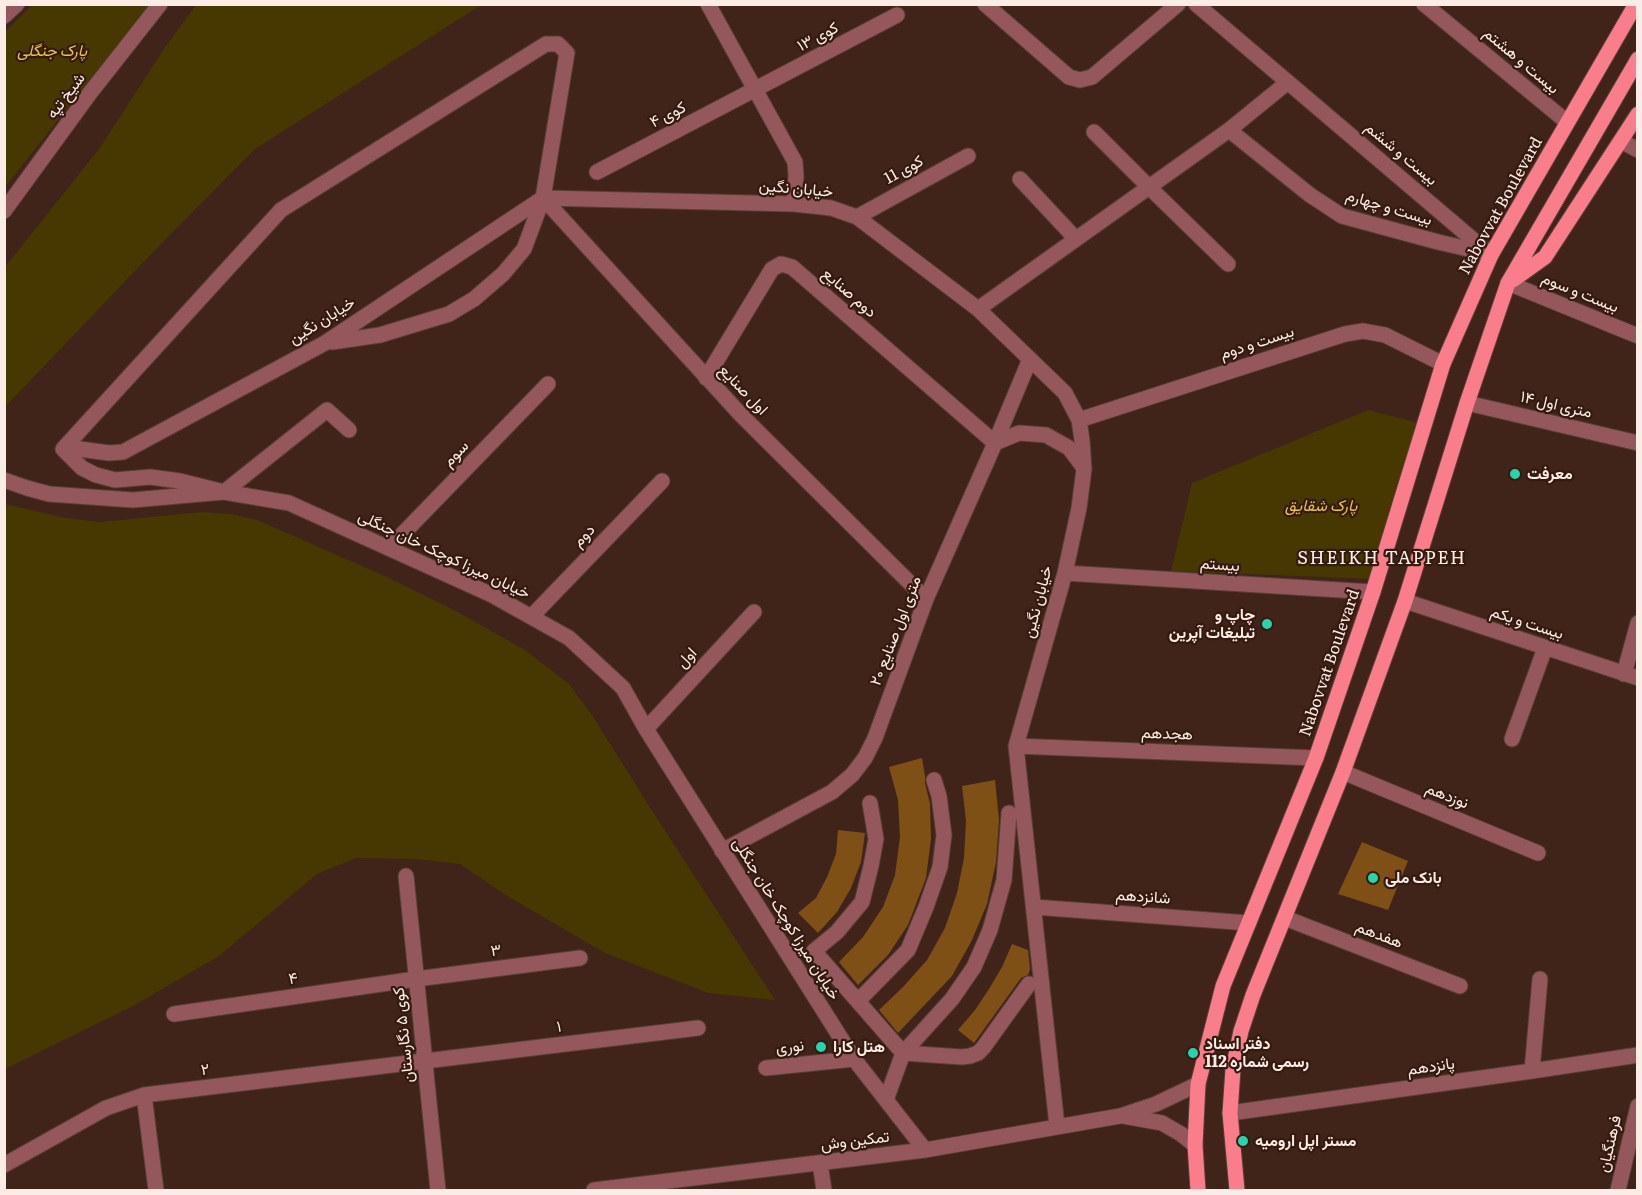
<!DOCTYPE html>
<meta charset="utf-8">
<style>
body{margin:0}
#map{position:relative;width:1642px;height:1195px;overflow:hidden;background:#402319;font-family:Literata,serif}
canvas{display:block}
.frame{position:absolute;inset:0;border:6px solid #fcece6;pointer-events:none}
</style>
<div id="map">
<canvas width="1642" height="1195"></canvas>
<div class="frame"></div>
</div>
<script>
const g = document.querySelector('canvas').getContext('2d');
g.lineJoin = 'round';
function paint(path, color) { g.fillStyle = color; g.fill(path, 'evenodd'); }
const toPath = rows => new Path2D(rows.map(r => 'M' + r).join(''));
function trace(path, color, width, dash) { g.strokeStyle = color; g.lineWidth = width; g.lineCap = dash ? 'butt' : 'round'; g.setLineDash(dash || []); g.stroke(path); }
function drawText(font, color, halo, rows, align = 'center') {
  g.font = font + ' Literata,Vazirmatn,serif'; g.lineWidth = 4.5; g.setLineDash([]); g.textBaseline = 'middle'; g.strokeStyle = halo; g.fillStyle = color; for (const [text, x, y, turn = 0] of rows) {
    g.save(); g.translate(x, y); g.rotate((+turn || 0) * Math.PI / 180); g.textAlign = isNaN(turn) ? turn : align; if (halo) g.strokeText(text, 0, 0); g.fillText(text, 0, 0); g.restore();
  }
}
paint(toPath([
 [32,5,149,5,5,187,5,32],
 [196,5,481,5,255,149,157,248,5,407,5,267,99,149,164,49],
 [1368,410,1423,424,1372,579,1171,571,1192,483],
 [5,504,65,518,100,522,202,512,231,514,257,520,387,577,456,611,525,650,569,684,592,715,651,809,775,1000,708,993,605,953,504,894,460,864,417,859,356,858,317,874,219,956,133,1006,5,1069]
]), '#463800');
paint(toPath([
 [922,758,925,776,925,783,930,804,931,839,926,878,908,925,888,955,858,985,839,962,863,937,883,907,895,875,900,837,898,800,889,767],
 [995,780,999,820,996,862,987,904,972,940,952,976,898,1033,879,1010,903,987,927,960,945,928,957,893,964,858,966,821,962,786],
 [838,830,865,833,861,862,851,888,837,912,818,933,798,913,816,898,827,877,836,854],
 [1362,842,1408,861,1388,910,1338,894],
 [1012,944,1028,950,1030,969,1028,975,1021,978,974,1043,958,1030,975,1010,989,989,1002,967]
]), '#7f5015');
const minor = toPath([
 [708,4,795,162,796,176,794,204],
 [985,4,1069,77,1080,80,1092,77,1178,4],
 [1196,4,1491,255],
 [1424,4,1567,122],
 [4,16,17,4],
 [1229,130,1310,195,1342,216,1438,242,1486,253],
 [1094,132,1149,187,1228,264],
 [1621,141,1638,150],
 [597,172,897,15],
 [1020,179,1076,239],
 [543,198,741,415,926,599],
 [4,211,90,93,160,4],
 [857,217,968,156],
 [1508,283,1638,336],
 [978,309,1229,130,1288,82],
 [706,378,772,269,781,264,792,267,995,443,1019,433,1046,435,1069,448,1084,468],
 [1467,403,1638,443],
 [1079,420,1345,334,1363,331,1385,335,1443,364],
 [349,430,327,410,224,492,180,481,150,477,115,480,96,475,82,468,63,449,72,448,109,453,123,452,325,343,543,198,794,204,831,208,857,217,978,309,1065,393,1079,420,1082,440,1084,469,1079,508,1065,573,1016,746,1057,1126],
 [63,449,281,210,546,44,558,44,567,53,543,198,524,249,503,274,474,299,449,314,380,335,332,342],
 [4,480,27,488,49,494,133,500,224,492,289,503,492,595,569,638,623,688,646,729,854,1059,925,1150],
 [389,548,548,384],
 [1065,573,1373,592],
 [1405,601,1638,678],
 [531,617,662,481],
 [1624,674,1638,623],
 [646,729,754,612],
 [1512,739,1545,648],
 [1016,746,1316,758],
 [1343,772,1538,853],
 [870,803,876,839,871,866,862,902,837,932,814,951,903,1053,952,999,974,967,990,930,1004,880,1009,813],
 [722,851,832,792,852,775,865,758,875,738,926,599,995,443,1030,359],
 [406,876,438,1190],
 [1034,907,1249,923],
 [1285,918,1460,986],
 [858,1001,908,950,926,907,940,867,944,835,939,796,934,780],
 [174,1014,416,979,580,958],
 [766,1068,854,1059],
 [1532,1071,1540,979],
 [144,1095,156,1190],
 [886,1100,903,1053,962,1057,970,1056,978,1053,983,1048,1029,984],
 [1230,1113,1532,1071,1638,1055],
 [1123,1116,1162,1123,1181,1134,1195,1145],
 [820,1163,824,1190],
 [4,1165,106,1108,144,1095,698,1028],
 [594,1190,925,1150,1120,1116,1156,1104,1198,1084],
 [1618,1190,1638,1106]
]);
const major = toPath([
 [1513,280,1545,257,1638,114],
 [1198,1190,1195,1145,1198,1084,1223,986,1316,758,1373,592,1443,364,1491,255,1636,4],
 [1237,1190,1230,1113,1233,1069,1241,1031,1253,995,1343,772,1405,601,1467,403,1508,283,1638,59]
]);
trace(minor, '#5a3f36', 17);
trace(major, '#5a3f36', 17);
trace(minor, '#93575c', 15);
trace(major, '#f97d8b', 15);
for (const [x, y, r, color] of [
 [1515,474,6,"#27d5ad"],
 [1267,624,6,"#27d5ad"],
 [1373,878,6,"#27d5ad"],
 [821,1047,6,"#27d5ad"],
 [1193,1053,6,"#27d5ad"],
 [1243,1141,6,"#27d5ad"]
]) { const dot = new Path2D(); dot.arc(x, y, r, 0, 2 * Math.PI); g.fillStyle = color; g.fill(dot); trace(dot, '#351a0f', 2); }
drawText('16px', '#fcece6', '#351a0f', [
 ["کوی ۱۳",818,37,-28],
 ["بیست و هشتم",1521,61,40],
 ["شیخ تپه",66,96,-53],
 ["کوی ۴",668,115,-27],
 ["بیست و ششم",1401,154,40],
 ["کوی 11",904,170,-29],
 ["خیابان نگین",796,189,5],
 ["Nabovvat Boulevard",1501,206,-61],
 ["بیست و چهارم",1389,208,17],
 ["دوم صنایع",849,293,41],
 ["بیست و سوم",1580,293,22],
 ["خیابان نگین",322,321,-32],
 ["بیست و دوم",1257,343,-18],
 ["اول صنایع",743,390,46],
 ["۱۴ متری اول",1556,405,13],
 ["سوم",456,454,-46],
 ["دوم",584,536,-46],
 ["خیابان میرزا کوچک خان جنگلی",444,555,25],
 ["بیستم",1220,565,4],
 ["خیابان نگین",1038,602,-75],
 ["بیست و یکم",1527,623,18],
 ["۲۰ متری اول صنایع",896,631,-69],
 ["اول",687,658,-47],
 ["Nabovvat Boulevard",1330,663,-71],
 ["هجدهم",1167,734,2],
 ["نوزدهم",1447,796,22],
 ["شانزدهم",1143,897,4],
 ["خیابان میرزا کوچک خان جنگلی",786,919,58],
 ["هفدهم",1379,935,21],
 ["۳",496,951,-7],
 ["۴",293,979,-8],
 ["۱",559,1027,-7],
 ["کوی ۵ نگارستان",404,1035,-96],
 ["نوری",790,1047,-6],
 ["پانزدهم",1431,1067,-8],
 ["۲",205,1070,-7],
 ["تمکین وش",855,1141,-7],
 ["فرهنگیان",1610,1144,-77]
]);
drawText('italic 16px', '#e8c441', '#351a0f', [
 ["پارک جنگلی",52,51],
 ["پارک شقایق",1321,506]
]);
drawText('bold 16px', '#fcece6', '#351a0f', [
 ["معرفت",1527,474],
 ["چاپ و",1255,615,"right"],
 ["تبلیغات آپرین",1255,633,"right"],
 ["بانک ملی",1385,878],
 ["دفتر اسناد",1205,1044],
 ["رسمی شماره 112",1205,1062],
 ["هتل کارا",833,1047],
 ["مستر اپل ارومیه",1255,1141]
], 'left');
g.letterSpacing = '1.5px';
drawText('18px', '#fcece6', '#351a0f', [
 ["SHEIKH TAPPEH",1382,559]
]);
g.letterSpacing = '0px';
</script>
